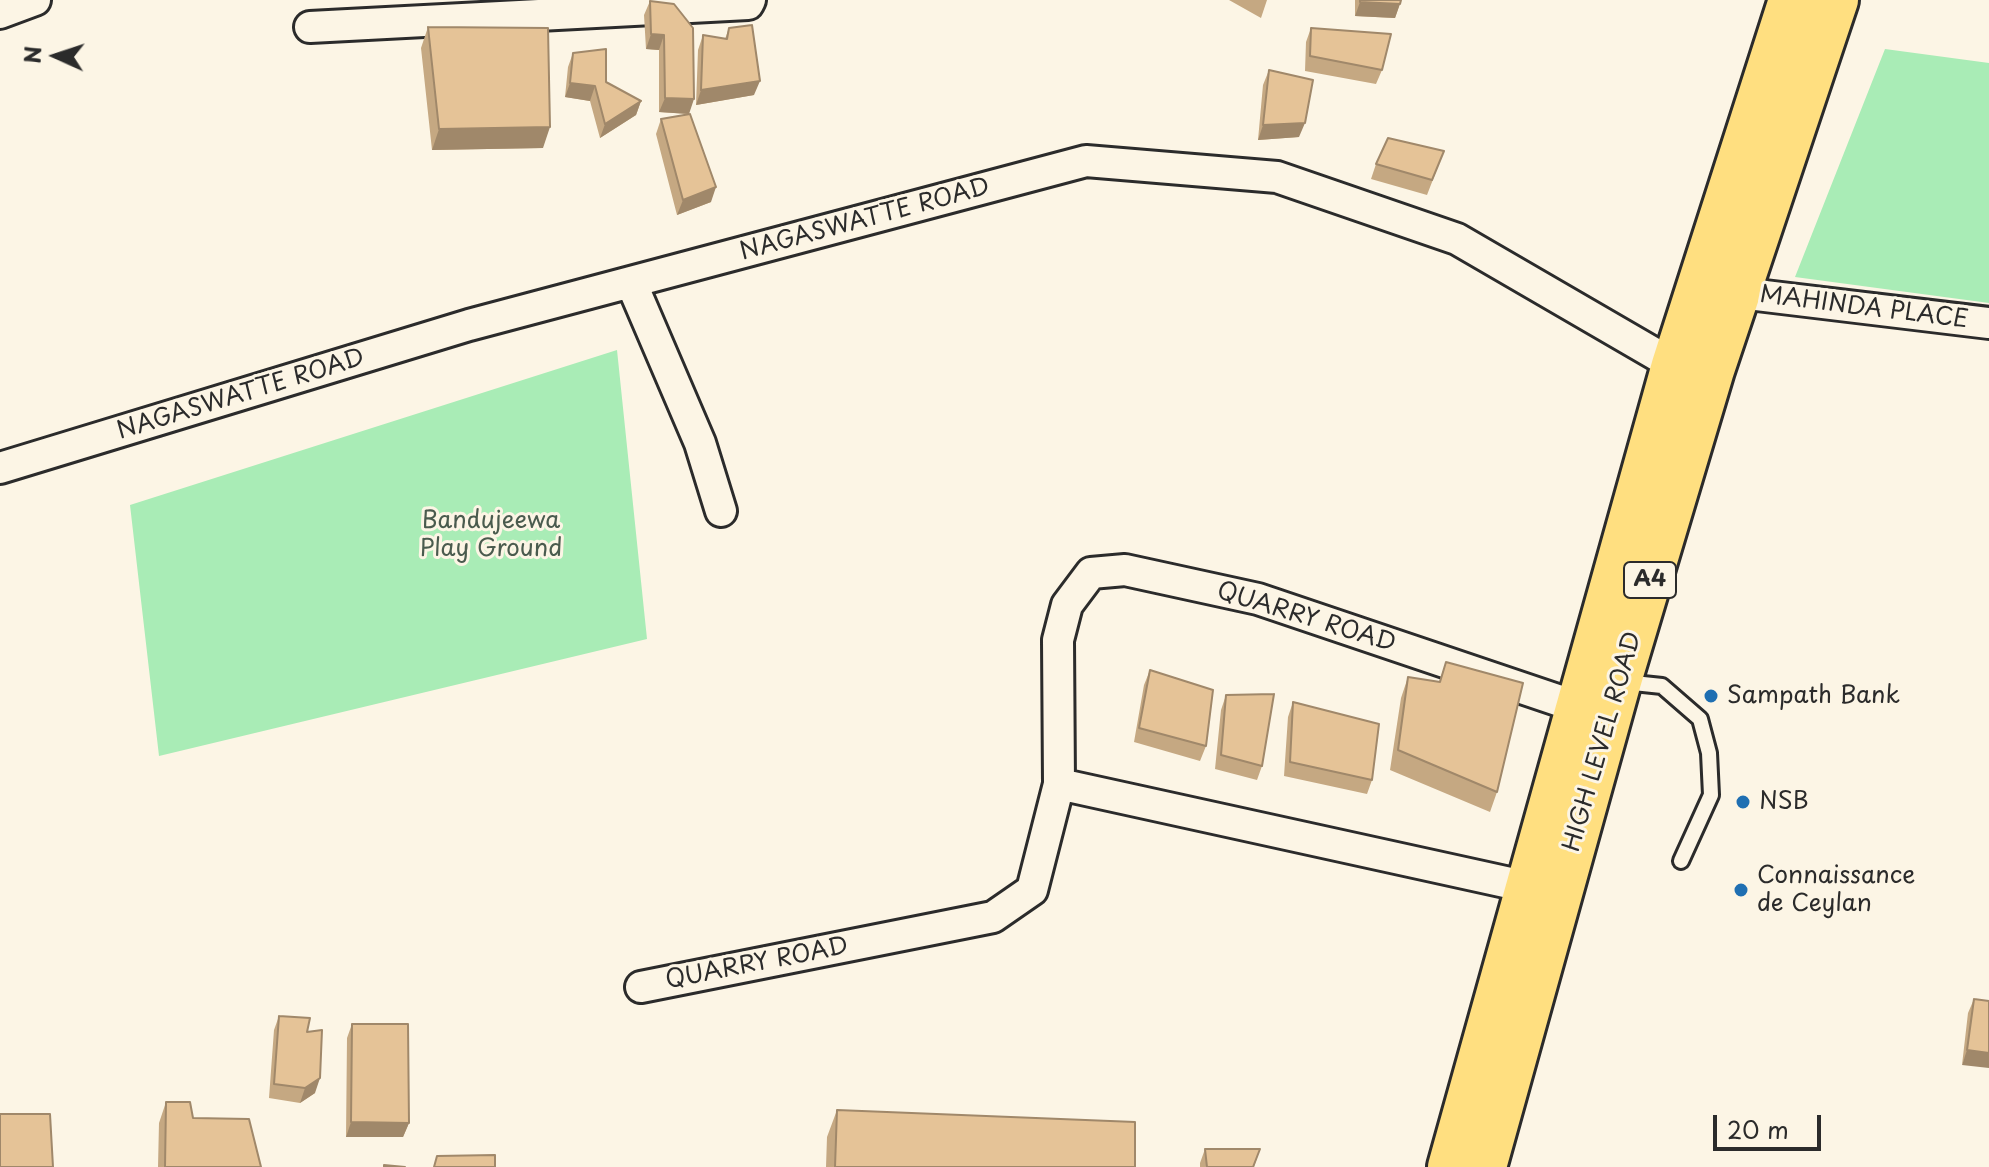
<!DOCTYPE html>
<style>
body{margin:0}
#map{position:relative;width:1989px;height:1167px;overflow:hidden;background:#fcf5e5;font-family:"Playpen Sans",sans-serif}
canvas{display:block}
.north{position:absolute;left:16px;top:16px;width:80px;height:80px;-webkit-text-stroke:6px #fcf5e5;paint-order:stroke;rotate:273deg;font-size:22px;font-weight:700;line-height:32px;text-align:center;color:#2b2b2b}
.north::after{content:'';display:block;margin:auto;width:28px;height:36px;background:#2b2b2b;clip-path:polygon(50% 0,100% 100%,50% 72%,0 100%)}
.scale{position:absolute;left:1713px;top:1115px;width:108px;height:36px;box-sizing:border-box;border:4px solid #2b2b2b;border-top:0;padding-left:10px;font-size:24px;line-height:28px;white-space:nowrap;color:#2b2b2b;-webkit-text-stroke:6px #fcf5e5;paint-order:stroke}
</style>
<div id="map">
<canvas width="1989" height="1167"></canvas>
<div class="north">N</div>
<div class="scale">20 m</div>
</div>
<script>
const g = document.querySelector('canvas').getContext('2d');
g.lineJoin = 'round';
function paint(path, color) { g.fillStyle = color; g.fill(path, 'evenodd'); }
const toPath = rows => new Path2D(rows.map(r => 'M' + r).join(''));
function trace(path, color, width, dash) { g.strokeStyle = color; g.lineWidth = width; g.lineCap = dash ? 'butt' : 'round'; g.setLineDash(dash || []); g.stroke(path); }
function drawText(font, color, halo, rows, align = 'center') {
  g.font = font + ' "Playpen Sans",sans-serif'; g.lineWidth = 6; g.setLineDash([]); g.textBaseline = 'middle'; g.strokeStyle = halo; g.fillStyle = color; for (const [text, x, y, turn = 0] of rows) {
    g.save(); g.translate(x, y); g.rotate((+turn || 0) * Math.PI / 180); g.textAlign = isNaN(turn) ? turn : align; if (halo) g.strokeText(text, 0, 0); g.fillText(text, 0, 0); g.restore();
  }
}
paint(toPath([
 [1885,49,1989,63,1989,303,1795,277],
 [617,350,647,639,159,756,130,505]
]), '#a9ecb6');
const lane = toPath([
 [1624,682,1662,686,1700,719,1709,753,1711,795,1681,861]
]);
const street = toPath([
 [0,13,35,0],
 [310,27,748,4,750,0],
 [631,282,700,443,721,511],
 [1740,293,1989,323],
 [0,468,469,325,1086,161,1277,177,1457,239,1674,365,1690,367],
 [1059,784,1528,887],
 [641,987,993,917,1032,890,1059,784,1058,640,1067,605,1091,573,1125,570,1258,599,1578,707]
]);
const highway = toPath([
 [1450,1167,1674,365,1791,0],
 [1484,1167,1619,681,1712,370,1836,0]
]);
trace(lane, '#2b2b2b', 20);
trace(street, '#2b2b2b', 36);
trace(highway, '#2b2b2b', 50);
trace(lane, '#fcf5e5', 14);
trace(street, '#fcf5e5', 30);
trace(highway, '#ffdf80', 44);
paint(toPath([
 [1229,0,1267,0,1261,18],
 [1355,0,1401,0,1395,18,1355,16],
 [650,1,693,28,689,114,711,202,677,215,656,134,661,119,689,114,659,112,659,50,646,49,644,15],
 [428,27,543,148,432,150,421,48],
 [729,28,754,95,696,105,698,50,703,35,725,39],
 [1311,28,1382,70,1376,84,1305,71,1306,42],
 [573,53,606,82,641,101,636,115,600,138,590,101,565,97,568,67],
 [1269,70,1299,137,1258,140,1263,85],
 [1444,151,1427,195,1371,179,1376,164],
 [1446,662,1497,792,1490,812,1390,770,1401,698,1408,677,1439,682],
 [1150,670,1206,746,1200,761,1134,742,1144,685],
 [1226,695,1262,766,1257,780,1215,769,1221,710],
 [1293,702,1372,780,1367,794,1284,776,1288,717],
 [1974,999,1989,1001,1962,1065,1968,1013],
 [279,1016,307,1032,315,1093,300,1103,269,1098,274,1030],
 [352,1024,409,1123,403,1137,346,1137,347,1038],
 [166,1102,193,1118,261,1167,158,1167,159,1123],
 [837,1110,1135,1167,826,1167,827,1137],
 [1205,1149,1260,1149,1254,1167,1200,1167,1200,1163]
]), '#c5a882');
paint(toPath([
 [1360,2,1400,4,1395,18,1355,16],
 [651,34,664,35,659,50,646,49],
 [760,81,754,95,696,105,701,90],
 [570,83,595,86,590,101,565,97],
 [665,98,694,99,689,114,659,112],
 [641,101,636,115,600,138,605,124],
 [1305,123,1299,137,1258,140,1263,125],
 [550,127,543,148,432,150,439,129],
 [716,187,711,202,677,215,683,200],
 [1967,1050,1989,1053,1989,1068,1962,1065],
 [320,1078,315,1093,300,1103,305,1088],
 [351,1122,409,1123,403,1137,346,1137]
]), '#a0886a');
const building = toPath([
 [1360,0,1401,0,1400,4,1360,2,1360,0],
 [650,1,674,4,693,28,694,99,665,98,664,35,651,34,650,1],
 [752,25,760,81,701,90,703,35,727,39,729,28,752,25],
 [428,27,548,28,550,127,439,129,428,27],
 [1311,28,1391,34,1382,70,1310,56,1311,28],
 [606,49,606,82,641,101,605,124,595,86,570,83,573,53,606,49],
 [1269,70,1313,80,1305,123,1263,125,1269,70],
 [690,114,716,187,683,200,661,119,690,114],
 [1388,138,1444,151,1432,180,1376,164,1388,138],
 [1446,662,1523,683,1497,792,1398,750,1408,677,1440,682,1446,662],
 [1150,670,1213,690,1206,746,1139,728,1150,670],
 [1274,694,1262,766,1221,755,1226,695,1274,694],
 [1293,702,1379,724,1372,780,1290,762,1293,702],
 [1974,999,1989,1001,1989,1053,1967,1050,1974,999],
 [279,1016,310,1018,307,1032,322,1030,320,1078,305,1088,274,1084,279,1016],
 [352,1024,408,1024,409,1123,351,1122,352,1024],
 [166,1102,190,1102,193,1118,249,1119,261,1167,165,1167,166,1102],
 [837,1110,1135,1122,1135,1167,835,1167,837,1110],
 [0,1114,50,1114,53,1167,0,1167,0,1114],
 [1205,1149,1260,1149,1253,1167,1207,1167,1205,1149],
 [495,1155,495,1167,434,1167,437,1156,495,1155],
 [384,1165,405,1167,384,1167,384,1165]
]);
paint(building, '#e5c397');
trace(building, '#a0886a', 2);
for (const [x, y, r, color] of [
 [1711,696,8,"#1f6fb2"],
 [1743,802,8,"#1f6fb2"],
 [1741,890,8,"#1f6fb2"]
]) { const dot = new Path2D(); dot.arc(x, y, r, 0, 2 * Math.PI); g.fillStyle = color; g.fill(dot); trace(dot, '#fcf5e5', 3); }
for (const [x, y, w] of [
 [1650,580,52]
]) { const box = new Path2D(); box.roundRect(x - w / 2, y - 18, w, 36, 6); g.fillStyle = '#fcf5e5'; g.fill(box); trace(box, '#2b2b2b', 2); }
drawText('bold 22px', '#2b2b2b', null, [
 ["A4",1650,580]
]);
drawText('24px', '#2b2b2b', '#fcf5e5', [
 ["NAGASWATTE ROAD",865,220,-15],
 ["MAHINDA PLACE",1864,308,7],
 ["NAGASWATTE ROAD",241,395,-17],
 ["QUARRY ROAD",1306,618,17],
 ["HIGH LEVEL ROAD",1603,742,-74],
 ["QUARRY ROAD",757,964,-11]
]);
drawText('24px', '#4a5b4e', '#fcf5e5', [
 ["Bandujeewa",491,521],
 ["Play Ground",491,549]
]);
drawText('24px', '#2b2b2b', '#fcf5e5', [
 ["Sampath Bank",1727,696],
 ["NSB",1759,802],
 ["Connaissance",1757,876],
 ["de Ceylan",1757,904]
], 'left');
</script>
